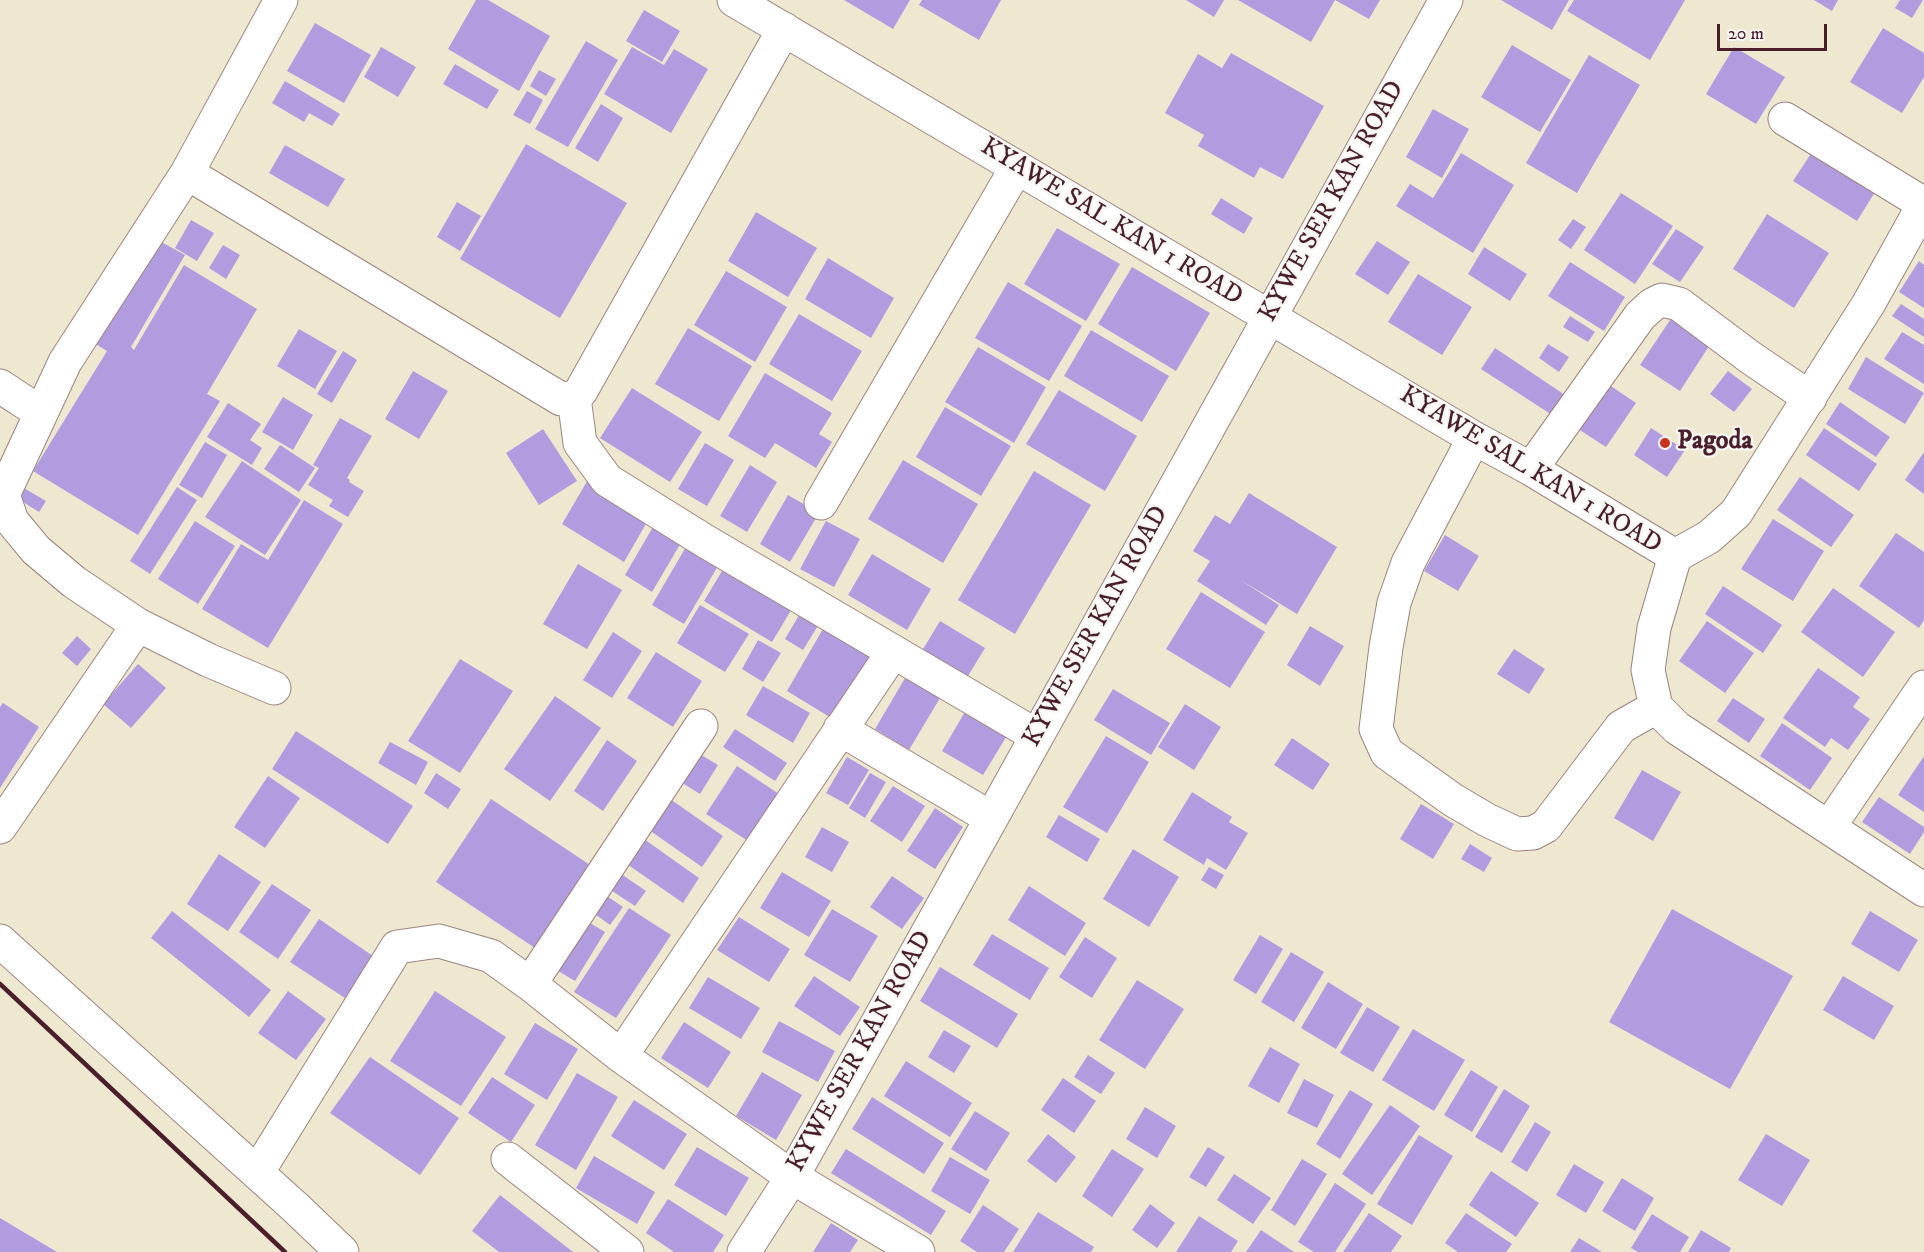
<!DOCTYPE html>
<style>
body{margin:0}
#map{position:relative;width:1924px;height:1252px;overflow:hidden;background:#efe8d1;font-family:"IM FELL DW Pica",serif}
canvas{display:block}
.scale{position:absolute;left:1717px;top:24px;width:110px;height:27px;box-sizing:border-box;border:3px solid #4a1f2b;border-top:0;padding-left:8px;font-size:18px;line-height:21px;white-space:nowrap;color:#4a1f2b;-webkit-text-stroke:4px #f6f6f2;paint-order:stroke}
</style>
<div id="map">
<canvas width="1924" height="1252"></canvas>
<div class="scale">20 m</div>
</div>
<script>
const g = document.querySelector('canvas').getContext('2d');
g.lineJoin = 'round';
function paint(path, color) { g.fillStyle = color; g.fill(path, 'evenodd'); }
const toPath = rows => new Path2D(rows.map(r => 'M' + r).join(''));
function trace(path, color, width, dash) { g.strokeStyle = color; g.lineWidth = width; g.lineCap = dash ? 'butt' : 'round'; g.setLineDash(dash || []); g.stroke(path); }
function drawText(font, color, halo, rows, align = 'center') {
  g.font = font + ' "IM FELL DW Pica",serif'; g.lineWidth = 4.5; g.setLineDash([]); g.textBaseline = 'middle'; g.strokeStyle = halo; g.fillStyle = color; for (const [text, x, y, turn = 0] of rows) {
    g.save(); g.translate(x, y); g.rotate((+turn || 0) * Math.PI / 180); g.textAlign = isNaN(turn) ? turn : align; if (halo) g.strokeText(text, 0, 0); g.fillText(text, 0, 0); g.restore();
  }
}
paint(toPath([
 [476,0,488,0,550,36,519,91,448,49],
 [844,0,910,0,893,29],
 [922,0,1001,0,979,40,919,5],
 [1186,0,1224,0,1214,17],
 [1238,0,1380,0,1369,19,1335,0,1311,42],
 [1501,0,1569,0,1552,30],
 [1574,0,1685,0,1650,60,1567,11],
 [1814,0,1838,0,1832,11],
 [1900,0,1923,0,1912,18,1895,8],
 [644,10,680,31,662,62,626,41],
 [315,23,371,55,344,103,287,71],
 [1883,28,1924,53,1924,77,1902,113,1850,82],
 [586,41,618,60,568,147,535,129],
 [1512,45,1571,80,1540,132,1481,97],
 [381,47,416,67,398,97,364,77],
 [632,47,664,65,674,49,708,69,671,133,604,94],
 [1734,47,1785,77,1756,124,1706,94],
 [1231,53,1324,106,1283,179,1260,167,1254,178,1198,146,1204,135,1165,113,1198,54,1222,68],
 [1589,55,1640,85,1577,193,1526,163],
 [455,64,499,90,487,109,443,84],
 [539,70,556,79,546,96,530,86],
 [285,81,340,114,332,126,309,113,304,122,272,103],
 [527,91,543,100,530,124,513,115],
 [601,104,623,118,598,162,575,148],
 [1433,109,1469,129,1442,178,1406,157],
 [526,144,627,203,560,318,460,259],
 [285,145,345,179,328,207,269,173],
 [1812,152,1875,192,1857,221,1793,181],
 [1461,153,1514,185,1473,253,1396,206,1410,184,1433,198],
 [1621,193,1673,226,1635,284,1584,250],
 [1221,198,1253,218,1244,234,1211,214],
 [457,202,481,216,460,251,437,237],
 [756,212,817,248,788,297,728,261],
 [1767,214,1829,253,1794,308,1733,269],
 [1573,219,1586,227,1571,249,1558,240],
 [191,220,214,233,197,261,175,248],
 [1057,228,1120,264,1086,321,1024,284],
 [1676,229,1704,247,1680,282,1652,264],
 [156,239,185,255,131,347,134,350,184,265,257,309,207,394,220,401,138,535,33,471,107,351,94,343],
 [1377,241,1410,262,1388,295,1355,274],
 [223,245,240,255,226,279,209,268],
 [1484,247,1527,274,1510,301,1468,274],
 [828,258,894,298,871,338,805,299],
 [1919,261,1924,265,1924,308,1899,292],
 [1570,262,1625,297,1604,331,1548,296],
 [1132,267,1210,313,1176,371,1098,324],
 [726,271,787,307,755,362,694,325],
 [1418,274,1472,307,1442,355,1388,322],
 [1008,282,1082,326,1049,381,975,338],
 [1901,304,1924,319,1924,337,1892,316],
 [799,314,862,351,832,401,769,364],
 [1570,316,1595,332,1588,342,1563,327],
 [1672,317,1711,343,1680,391,1640,365],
 [688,328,752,366,719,421,655,384],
 [299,329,337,351,315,389,277,366],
 [1091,330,1169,376,1142,422,1064,376],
 [1902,332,1924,345,1924,384,1884,359],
 [1548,344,1569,357,1559,372,1539,358],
 [978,347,1046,387,1014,443,945,402],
 [1495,348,1565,395,1552,415,1481,369],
 [343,351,357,360,332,403,317,394],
 [1866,357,1924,393,1905,424,1848,389],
 [413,371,448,391,419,439,385,419],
 [1728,371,1752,389,1734,412,1710,394],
 [765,373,832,413,819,434,832,442,816,468,775,443,765,458,728,436],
 [1602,380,1636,403,1606,447,1572,425],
 [632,388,702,432,670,482,600,438],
 [1059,390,1137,436,1105,491,1026,444],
 [283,397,313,415,293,450,262,432],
 [1840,402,1890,437,1876,457,1826,424],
 [228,403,261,424,250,440,262,448,252,465,207,437],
 [945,407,1011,446,981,496,916,457],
 [340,418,372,436,347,478,350,480,349,482,364,491,348,517,329,506,333,500,308,485,319,468,313,465],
 [1651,428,1685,450,1667,477,1634,455],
 [1824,428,1877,464,1859,491,1806,455],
 [543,429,577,481,539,505,506,453],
 [205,442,227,455,202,498,179,485],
 [705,443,734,460,707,506,678,489],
 [280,445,315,468,299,492,264,469],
 [1924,452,1924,494,1905,480],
 [903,460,978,504,943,563,868,519],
 [242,461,301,500,265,555,205,517],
 [750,465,777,482,747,532,720,516],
 [1034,471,1091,505,1015,634,958,600],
 [1800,477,1854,515,1831,547,1777,510],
 [589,478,651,515,624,562,562,524],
 [22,487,46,501,39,512,15,497],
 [177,487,197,500,150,574,130,561],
 [1249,493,1337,547,1297,614,1239,579,1279,605,1266,625,1197,581,1210,561,1193,551,1215,515,1230,524],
 [788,495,819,513,790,562,760,544],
 [304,500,343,524,268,648,202,609,241,544,268,560],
 [1773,519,1824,551,1793,601,1741,569],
 [657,520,685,536,652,592,625,575],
 [195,521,235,546,198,604,158,579],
 [826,521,860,539,834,587,800,569],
 [1896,533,1924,552,1924,620,1919,628,1859,586],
 [1445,535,1479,556,1458,591,1424,571],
 [690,540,722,559,684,624,652,605],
 [872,554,931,589,907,630,848,595],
 [728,561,796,602,772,642,704,601],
 [578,564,622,590,587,649,543,624],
 [1723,586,1782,625,1763,653,1705,614],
 [1833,588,1895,632,1863,677,1801,632],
 [1201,592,1265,632,1230,688,1166,649],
 [700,605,749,634,725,672,677,643],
 [805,605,824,616,803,650,785,639],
 [940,621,985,648,962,686,917,659],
 [1707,621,1754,653,1725,693,1679,661],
 [827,622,874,650,833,719,787,691],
 [1310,626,1344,646,1320,686,1287,665],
 [613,632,642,651,612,698,583,680],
 [77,636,91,649,77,666,62,653],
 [758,640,781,653,763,682,742,669],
 [1514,649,1545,669,1529,694,1497,674],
 [656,652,702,681,673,727,627,698],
 [460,659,513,691,460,773,408,741],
 [138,664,166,688,131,728,103,704],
 [1818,668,1860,697,1853,707,1870,719,1848,750,1831,738,1825,747,1783,718],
 [908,673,943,693,909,750,875,729],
 [763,686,810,713,793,743,746,715],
 [1113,689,1170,723,1151,755,1094,720],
 [555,696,601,728,550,801,504,769],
 [1733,698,1765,719,1749,743,1717,721],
 [3,703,39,727,0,788,0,707],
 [1185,704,1221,727,1194,770,1158,747],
 [969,705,1011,729,983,775,942,751],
 [1782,723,1832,758,1810,790,1760,756],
 [735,729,787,763,775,781,723,747],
 [296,731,413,806,388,844,272,769],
 [1106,736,1149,762,1107,833,1063,807],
 [1292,738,1330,764,1313,790,1274,765],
 [607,740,637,761,603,811,574,791],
 [390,742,428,762,416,785,378,763],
 [688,747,718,765,700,794,671,776],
 [1924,756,1924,812,1898,795],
 [847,757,869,770,848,805,826,793],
 [737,766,779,794,748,841,706,814],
 [1642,770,1681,792,1653,841,1614,818],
 [436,773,461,789,448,809,424,793],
 [870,773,886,782,865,818,849,808],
 [268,776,300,798,265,848,234,827],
 [893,786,925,806,902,842,870,821],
 [1192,792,1232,817,1229,822,1248,833,1226,870,1207,858,1204,865,1163,840],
 [663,794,723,836,702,867,642,825],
 [1879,797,1924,827,1924,832,1910,854,1862,822],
 [491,799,596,869,541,952,436,882],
 [1421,804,1454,824,1433,859,1400,839],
 [935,808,963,827,935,869,907,851],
 [1059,815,1100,839,1087,862,1046,837],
 [822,827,849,842,832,872,805,857],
 [641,837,699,878,683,903,624,862],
 [1470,844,1492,858,1484,872,1461,859],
 [1133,849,1179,877,1149,927,1103,899],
 [219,854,261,882,228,931,187,904],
 [611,867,646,891,635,906,600,883],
 [1209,867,1224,875,1216,889,1201,880],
 [782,872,831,901,809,937,760,908],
 [892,876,924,898,902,929,870,907],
 [272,884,311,910,278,959,239,932],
 [1029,886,1086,923,1065,956,1008,920],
 [601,892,623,907,610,925,588,909],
 [629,908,671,935,616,1018,574,992],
 [832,909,878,936,850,982,804,955],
 [1672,909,1793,976,1730,1089,1609,1022],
 [172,911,271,990,249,1017,151,938],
 [1870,911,1918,940,1899,972,1851,944],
 [739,917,790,949,769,982,717,950],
 [319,919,373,956,345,998,290,962],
 [585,920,605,932,575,981,555,969],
 [992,934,1049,968,1030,1000,973,965],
 [1260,935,1283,949,1256,994,1233,980],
 [1085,937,1117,958,1092,998,1059,977],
 [1291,952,1324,972,1294,1022,1261,1002],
 [940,967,1018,1014,997,1048,920,1001],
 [814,976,860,1007,840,1036,794,1006],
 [1843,976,1894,1006,1874,1040,1823,1010],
 [708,977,760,1008,741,1039,689,1008],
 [1137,980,1184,1009,1145,1069,1099,1040],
 [1328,982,1363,1004,1336,1049,1301,1028],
 [288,991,326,1019,296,1060,258,1033],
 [435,991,506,1037,461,1106,390,1061],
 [1367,1007,1400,1027,1373,1072,1340,1053],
 [779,1021,835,1051,818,1082,762,1052],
 [684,1022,731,1052,708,1088,661,1058],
 [535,1023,578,1049,547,1100,504,1074],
 [1413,1029,1465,1060,1434,1111,1382,1080],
 [944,1030,971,1046,954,1073,928,1057],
 [1270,1047,1300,1064,1279,1103,1248,1086],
 [1088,1055,1115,1073,1101,1094,1074,1077],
 [370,1057,459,1118,420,1175,330,1113],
 [906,1061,972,1103,950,1137,884,1096],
 [1471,1070,1498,1087,1472,1132,1444,1115],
 [762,1072,802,1095,776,1140,736,1116],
 [577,1073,618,1097,576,1170,535,1145],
 [492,1077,535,1105,511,1142,468,1113],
 [1063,1078,1096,1101,1074,1133,1041,1110],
 [1304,1079,1334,1095,1317,1128,1287,1113],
 [1504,1089,1530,1106,1502,1153,1475,1137],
 [1350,1090,1373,1104,1340,1159,1316,1144],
 [872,1097,944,1143,924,1174,852,1129],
 [634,1100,687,1134,664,1170,611,1136],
 [1390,1105,1420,1126,1372,1195,1342,1174],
 [1145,1107,1176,1126,1157,1158,1126,1139],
 [975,1111,1010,1133,986,1171,951,1149],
 [1535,1122,1551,1132,1527,1172,1511,1162],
 [1048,1134,1076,1157,1056,1183,1027,1161],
 [1766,1134,1810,1160,1782,1206,1738,1180],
 [1419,1135,1453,1156,1412,1225,1377,1204],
 [697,1147,749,1178,726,1216,674,1185],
 [1208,1147,1225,1157,1206,1187,1189,1177],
 [846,1149,946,1211,931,1235,831,1173],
 [1112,1149,1144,1169,1112,1217,1082,1196],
 [594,1156,655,1192,637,1224,576,1188],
 [950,1157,990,1180,970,1214,931,1191],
 [1302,1159,1327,1174,1295,1226,1271,1210],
 [1574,1164,1604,1182,1586,1213,1556,1195],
 [1491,1171,1539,1203,1516,1237,1469,1205],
 [1234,1174,1271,1198,1253,1224,1217,1200],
 [1622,1178,1654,1198,1635,1231,1602,1211],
 [1335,1183,1366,1204,1335,1252,1314,1252,1298,1242],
 [500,1195,573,1252,499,1252,472,1231],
 [668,1199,724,1235,713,1252,674,1252,646,1233],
 [1150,1204,1175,1223,1157,1248,1132,1230],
 [983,1205,1019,1229,1004,1252,977,1252,960,1241],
 [1038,1212,1094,1247,1091,1252,1013,1252],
 [1369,1213,1402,1236,1391,1252,1343,1252],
 [1466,1213,1512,1244,1506,1252,1458,1252,1445,1243],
 [1652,1214,1689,1237,1680,1252,1638,1252,1631,1248],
 [1199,1216,1238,1241,1231,1252,1176,1252],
 [0,1218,57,1252,0,1252],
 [831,1223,858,1240,850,1252,813,1252],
 [1261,1230,1294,1252,1246,1252],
 [1701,1230,1731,1248,1729,1252,1688,1252],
 [1579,1238,1602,1252,1570,1252]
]), '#b29ce0');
const minor = toPath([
 [281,0,187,173,561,399,574,398,581,391,784,29],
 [734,0,1474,438,1531,469,1675,556],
 [1785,119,1924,204],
 [187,173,65,362,3,495,12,521,36,550,74,582,138,625,208,660,274,688],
 [0,386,41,413],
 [574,398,580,443,607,480,705,541,1037,736],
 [1474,438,1408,563,1394,603,1386,647,1376,729,1387,753,1453,800,1487,820,1517,834,1533,833,1546,826,1621,727,1656,707,1648,670,1654,628,1675,556,1709,537,1736,513,1869,303,1924,204],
 [1531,469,1640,316,1652,305,1662,300,1679,304,1751,358,1810,398],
 [821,503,1017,167],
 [1656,707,1677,728,1924,890],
 [840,729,991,818],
 [0,827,138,625],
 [1829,827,1924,687],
 [0,941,295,1207,342,1252],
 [530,984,701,726],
 [621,1056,893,652],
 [508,1159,627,1252],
 [257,1173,397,947,439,941,491,956,530,984,621,1056,792,1177,918,1252],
 [744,1252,792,1177,1446,0]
]);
trace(minor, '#9c847e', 35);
trace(minor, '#fff', 33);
trace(toPath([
 [0,984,285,1252]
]), '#4a1f2b', 4.5);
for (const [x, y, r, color] of [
 [1665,443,6,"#c8321e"]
]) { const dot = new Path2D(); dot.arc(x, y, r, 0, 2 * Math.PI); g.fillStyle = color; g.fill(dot); trace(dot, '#f6f6f2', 2); }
drawText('26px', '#4a1f2b', '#f6f6f2', [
 ["KYWE SER KAN ROAD",1333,202,-61],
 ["KYAWE SAL KAN 1 ROAD",1111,223,31],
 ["KYAWE SAL KAN 1 ROAD",1530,471,31],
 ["KYWE SER KAN ROAD",1097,627,-61],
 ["KYWE SER KAN ROAD",861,1052,-61]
]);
drawText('bold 26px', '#4a1f2b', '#f6f6f2', [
 ["Pagoda",1677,443]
], 'left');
</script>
